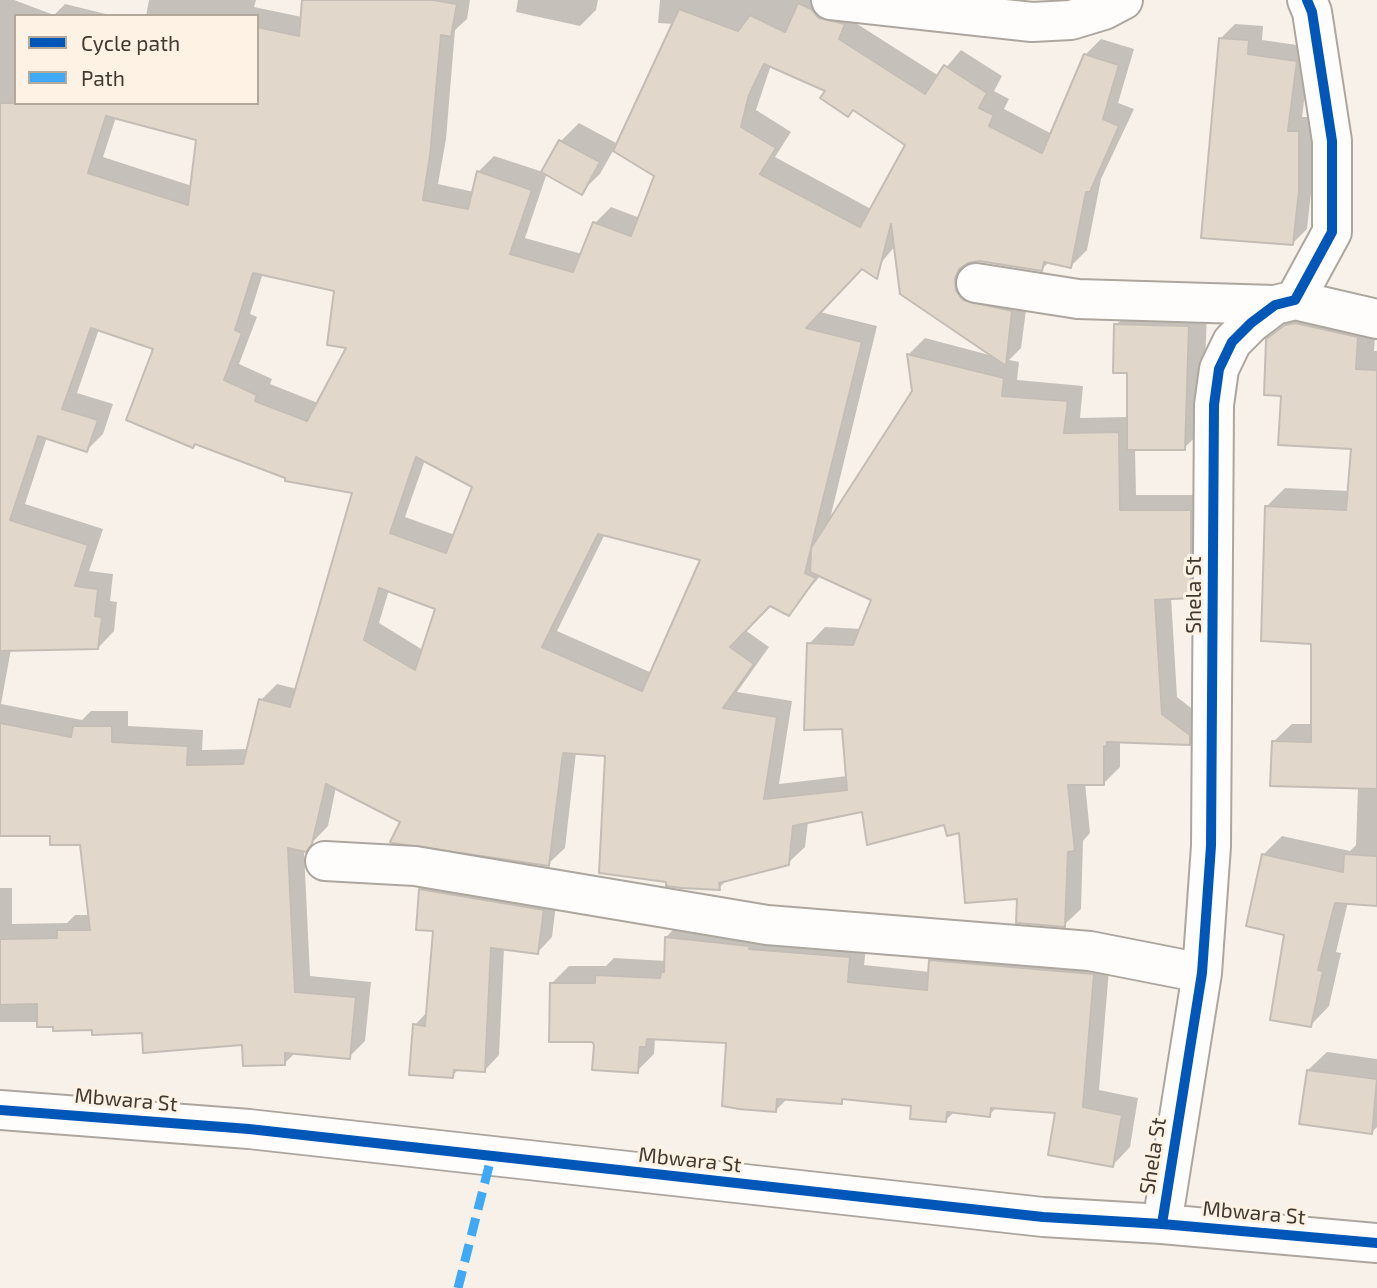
<!DOCTYPE html>
<style>
body{margin:0}
#map{position:relative;width:1377px;height:1288px;overflow:hidden;background:#f8f1ea;font-family:"Exo 2",sans-serif}
canvas{display:block}
.legend{position:absolute;left:14px;top:14px;width:245px;height:91px;box-sizing:border-box;background:#fef2e4;border:2px solid #b3a89c;margin:0;padding:9px 12px;list-style:none;font-size:21px;color:#423a31}
.legend li{display:flex;align-items:center;gap:14px;height:35px}
.legend b{width:35px;border:2px solid #b3a89c}
</style>
<div id="map">
<canvas width="1377" height="1288"></canvas>
<ul class="legend">
<li><b style="height:9px;background:#0057b8"></b>Cycle path</li>
<li><b style="height:9px;background:#3fa9f5"></b>Path</li>
</ul>
</div>
<script>
const g = document.querySelector('canvas').getContext('2d');
g.lineJoin = 'round';
function paint(path, color) { g.fillStyle = color; g.fill(path, 'evenodd'); }
const toPath = rows => new Path2D(rows.map(r => 'M' + r).join(''));
function trace(path, color, width, dash) { g.strokeStyle = color; g.lineWidth = width; g.lineCap = dash ? 'butt' : 'round'; g.setLineDash(dash || []); g.stroke(path); }
function drawText(font, color, halo, rows, align = 'center') {
  g.font = font + ' "Exo 2",sans-serif'; g.lineWidth = 6; g.setLineDash([]); g.textBaseline = 'middle'; g.strokeStyle = halo; g.fillStyle = color; for (const [text, x, y, turn = 0] of rows) {
    g.save(); g.translate(x, y); g.rotate((+turn || 0) * Math.PI / 180); g.textAlign = isNaN(turn) ? turn : align; if (halo) g.strokeText(text, 0, 0); g.fillText(text, 0, 0); g.restore();
  }
}
paint(toPath([
 [0,0,14,0,54,15,65,4,114,16,16,16,16,103,257,103,257,16,146,16,149,0,256,0,254,7,302,17,304,0,470,0,467,19,455,30,446,139,438,184,474,192,478,172,494,156,543,172,561,141,579,123,618,144,674,24,658,23,660,0,833,0,860,8,854,22,939,76,961,50,1002,76,994,91,1009,99,1004,109,1052,134,1085,55,1101,39,1134,49,1118,103,1134,109,1101,179,1087,250,1071,266,1049,262,1042,269,970,261,971,275,1028,295,1021,348,1009,360,1019,362,1017,380,1083,386,1080,418,1128,417,1128,371,1116,325,1135,306,1207,308,1203,430,1184,448,1135,448,1136,495,1207,495,1206,580,1190,596,1171,597,1177,697,1205,719,1205,727,1189,743,1120,741,1120,767,1104,783,1085,783,1090,833,1083,841,1081,909,1064,925,1019,897,961,831,946,823,863,810,808,822,805,847,788,863,729,878,719,888,607,754,576,752,565,848,548,864,402,822,336,787,328,826,304,851,310,976,371,982,365,1041,349,1057,296,1052,285,1063,244,1043,39,1022,0,1022,0,888,12,888,12,924,67,923,75,915,90,915,81,843,52,835,0,835],
 [771,65,828,91,907,144,871,209,775,157,791,132,756,110],
 [116,117,198,139,192,186,103,157],
 [614,149,656,175,640,218,611,207,595,223,582,254,525,238,547,173,581,192,600,174],
 [895,246,993,356,925,338,909,354,914,391,829,523,877,326,820,312,862,267,872,274],
 [263,273,336,290,348,347,318,403,270,384,272,379,239,364,257,317,250,314],
 [99,329,155,348,354,492,297,689,277,684,261,700,249,749,202,750,203,730,128,726,128,711,91,711,82,720,1,704,11,649,98,648,114,631,117,602,110,601,113,574,89,571,103,529,25,504,47,437,87,450,103,434,113,404,77,393],
 [425,460,475,487,455,535,405,517],
 [605,534,703,559,652,673,557,631],
 [821,575,874,599,861,629,825,627,809,644,844,728,847,776,779,784,792,701,737,692,769,647,745,630,770,604,788,614],
 [389,590,437,607,423,650,379,623],
 [518,0,598,0,596,10,580,26,516,12],
 [1235,24,1263,26,1262,40,1311,47,1302,117,1313,117,1313,175,1307,229,1293,243,1221,38],
 [1305,307,1376,319,1374,351,1377,351,1377,904,1348,902,1336,952,1341,953,1329,1006,1311,1025,1264,854,1282,836,1350,851,1356,845,1358,787,1273,742,1292,724,1313,724,1313,643,1266,507,1285,488,1349,491,1353,447,1283,394,1268,340],
 [435,875,557,896,552,937,538,952,504,948,499,1055,485,1070,460,1068,452,1076,415,1025,428,1011,435,929,420,890],
 [683,920,867,940,864,965,930,972,931,961,948,944,1110,957,1099,1090,1138,1098,1130,1147,1113,1165,1057,1112,998,1106,989,1115,955,1111,946,1120,913,1104,845,1098,841,1102,788,1098,776,1110,728,1041,655,1038,654,1054,637,1071,596,1045,551,984,569,966,606,966,614,958,666,961,666,937],
 [1327,1052,1377,1059,1377,1127,1372,1132,1308,1070]
]), '#0003');
const building = toPath([
 [302,0,433,0,457,4,451,37,441,35,430,156,423,200,468,209,477,171,532,190,510,254,573,272,593,222,631,236,654,176,613,151,679,9,738,31,750,15,785,32,798,3,811,9,819,18,845,24,839,39,925,94,944,65,987,93,979,108,994,115,989,126,1042,153,1084,54,1119,65,1103,119,1119,126,1090,192,1086,192,1071,268,1044,262,1042,271,979,261,968,263,959,269,955,279,956,291,963,300,1012,311,1006,366,900,294,891,224,877,279,862,269,806,328,862,342,811,548,912,391,907,354,1004,378,1002,396,1068,401,1064,433,1119,432,1120,510,1191,510,1191,598,1155,600,1162,714,1190,735,1190,745,1107,742,1107,747,1104,746,1104,785,1068,785,1075,851,1068,852,1065,927,1016,923,1017,899,965,903,959,833,947,836,944,825,867,845,862,812,793,826,789,865,719,883,720,890,681,888,666,886,666,882,599,873,605,756,563,753,549,866,392,843,390,842,400,822,326,784,312,844,306,852,288,848,295,992,356,997,350,1059,285,1053,285,1065,243,1066,242,1045,143,1053,142,1033,92,1035,92,1030,53,1031,53,1027,37,1027,37,1004,0,1005,0,939,57,938,57,930,90,930,80,845,50,845,50,836,0,836,0,723,71,737,73,726,112,726,112,742,188,746,187,765,243,764,259,699,290,707,352,493,285,481,285,478,195,444,193,448,126,420,153,349,91,328,62,409,98,420,87,452,38,436,10,520,88,545,75,586,98,589,95,616,102,617,98,649,0,651,0,103,257,103,257,27,299,36,302,0],
 [764,64,825,91,820,98,848,117,853,110,905,145,860,227,760,174,776,148,741,127,749,95,764,64],
 [106,116,196,140,188,205,88,173,106,116],
 [253,273,334,291,327,345,346,348,307,421,255,401,257,395,224,380,242,333,235,330,253,273],
 [416,457,472,487,446,553,390,533,416,457],
 [598,534,700,560,642,691,542,647,598,534],
 [811,549,810,572,871,600,853,645,807,643,804,730,842,729,847,790,764,799,777,717,723,708,754,664,730,647,770,606,789,616,816,578,805,573,811,549],
 [379,588,435,609,415,670,364,640,379,588],
 [1219,38,1249,40,1248,54,1297,61,1288,131,1299,131,1299,191,1293,245,1201,238,1219,38],
 [559,140,600,162,582,195,541,172,559,140],
 [1295,323,1358,337,1356,369,1377,370,1377,789,1270,786,1272,741,1311,742,1311,644,1261,641,1265,506,1346,510,1351,449,1278,445,1281,396,1264,395,1266,339,1285,325,1295,323],
 [1114,324,1189,326,1185,450,1127,450,1127,373,1113,373,1114,324],
 [1262,854,1343,872,1344,854,1377,856,1377,906,1335,903,1318,970,1323,971,1311,1027,1270,1020,1284,935,1246,926,1262,854],
 [419,889,544,910,538,954,491,948,485,1072,454,1070,453,1078,409,1075,413,1024,425,1026,433,931,416,930,419,889],
 [665,937,750,946,749,949,850,957,848,982,927,990,929,960,1094,974,1083,1107,1122,1115,1113,1167,1048,1155,1055,1113,991,1108,990,1117,947,1112,946,1122,910,1119,911,1106,842,1099,842,1104,777,1099,776,1112,739,1109,722,1106,726,1043,647,1039,646,1047,640,1047,638,1073,592,1070,594,1045,592,1042,549,1042,550,983,595,983,595,975,660,978,661,972,664,972,665,937],
 [1307,1070,1377,1079,1372,1134,1299,1124,1307,1070]
]);
paint(building, '#e1d7cb');
trace(building, '#c4bdb6', 2);
const minor = toPath([
 [831,0,1032,22,1071,20,1104,10,1123,0],
 [976,283,1078,299,1275,305],
 [1295,300,1377,319],
 [325,861,415,866,767,925,1090,951,1202,973],
 [0,1110,249,1129,1043,1217,1162,1224,1377,1243],
 [1162,1224,1202,973,1211,846,1214,405,1219,369,1232,342,1251,323,1275,305,1295,300,1332,232,1332,141,1312,12,1307,0]
]);
trace(minor, '#ada69f', 42);
trace(minor, '#fefdfc', 38);
trace(toPath([
 [458,1288,491,1158]
]), '#3fa9f5', 9, [18, 9]);
trace(toPath([
 [0,1110,249,1129,1043,1217,1162,1224,1377,1243],
 [1162,1224,1202,973,1211,846,1214,405,1219,369,1232,342,1251,323,1275,305,1295,300,1332,232,1332,141,1312,12,1307,0]
]), '#0057b8', 10);
drawText('21px', '#423a31', '#fef2e4', [
 ["Shela St",1194,595,-90],
 ["Mbwara St",126,1100,5],
 ["Shela St",1153,1156,-81],
 ["Mbwara St",690,1160,6],
 ["Mbwara St",1254,1213,5]
]);
</script>
